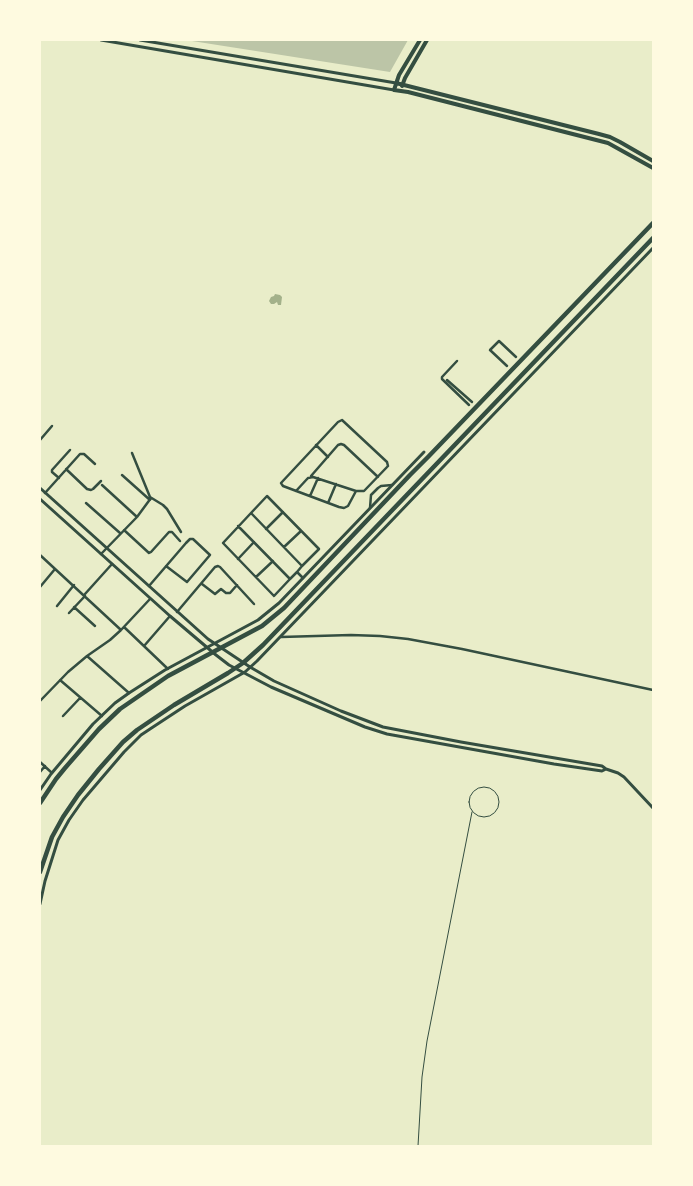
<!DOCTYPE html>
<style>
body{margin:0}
#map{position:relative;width:693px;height:1186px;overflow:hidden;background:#e9edc9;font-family:"Sofia Sans Condensed",sans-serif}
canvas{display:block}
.frame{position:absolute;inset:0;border:41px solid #fefae0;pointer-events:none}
</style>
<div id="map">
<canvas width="693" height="1186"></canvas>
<div class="frame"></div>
</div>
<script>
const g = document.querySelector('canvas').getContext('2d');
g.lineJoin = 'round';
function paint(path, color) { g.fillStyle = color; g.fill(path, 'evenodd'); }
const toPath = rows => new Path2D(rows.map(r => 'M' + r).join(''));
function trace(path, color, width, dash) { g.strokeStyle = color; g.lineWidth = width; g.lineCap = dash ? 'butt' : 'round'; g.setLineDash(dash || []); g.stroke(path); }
paint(toPath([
 [275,294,280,295,282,297,281,305,278,305,277,302,274,304,271,304,269,301,271,297,274,296]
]), '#a3b18a');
paint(toPath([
 [192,40,408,40,390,72,192,41]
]), '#bcc5a7');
trace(toPath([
 '469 802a15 15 0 1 1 30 0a15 15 0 1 1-30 0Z',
 [418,1146,422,1077,427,1041,472,812]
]), '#344e41', 1);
trace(toPath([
 [457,361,442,377,442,379,469,405],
 [507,366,490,350,499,341,516,357],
 [447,380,472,402],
 [40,440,52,426],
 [316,445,328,457],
 [132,453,150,497,163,505,167,509,181,532],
 [66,469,87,489,91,490,93,489,101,481],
 [122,475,150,500],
 [311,476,338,445,341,444,344,445,378,477],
 [59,478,52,472,52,470,70,450],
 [102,485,137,517],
 [296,491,308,478,313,477,356,491,364,491,388,466,387,462,342,420,338,422,281,483,283,486,339,507,344,508,348,506,356,491],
 [45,493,80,454,84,454,95,464],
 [310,496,318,478],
 [86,503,120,533],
 [328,503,336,484],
 [370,508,371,495,378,488,381,486,392,485],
 [251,513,267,496,319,549,302,566],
 [238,526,290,579,297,572],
 [266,529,283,512],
 [124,530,149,553,151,552,169,532,172,532,180,541],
 [284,547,301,531],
 [101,554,137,517,151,498],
 [40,555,121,630],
 [238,559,254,542],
 [256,577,273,561],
 [290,579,274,596,223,543,251,513,302,566,297,572,303,578],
 [202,584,215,594,221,589,226,593,230,593,237,585],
 [149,586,186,543,190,539,193,539,210,555,187,582,166,566],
 [40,587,55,569],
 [85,594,112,564],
 [57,606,74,585],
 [74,607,95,626],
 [177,612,215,567,218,566,220,567,254,604],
 [69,613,85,596],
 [124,627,168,669],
 [281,637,351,635,380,636,408,639,462,649,653,690],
 [144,646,170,616],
 [87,656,129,693],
 [60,680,102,716],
 [40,701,68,672,87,656,110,640,121,630,150,599],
 [63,716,80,698],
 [40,762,52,773],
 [40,772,45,766]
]), '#344e41', 2.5);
trace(toPath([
 [101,40,394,90],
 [140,40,396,83],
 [40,488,208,639,250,667,274,681,341,711,383,727,461,742,602,766,606,769,618,773,624,777,653,808],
 [40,499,170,616,216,655,229,665,271,687,365,727,387,734,554,764,602,771,606,769],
 [40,790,51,774,93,724,115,703,129,693,165,670,258,620,279,603,424,452],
 [40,904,45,881,58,840,69,820,83,800,124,752,141,735,150,729,185,706,245,672,257,661,653,248]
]), '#344e41', 3);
trace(toPath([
 [420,40,399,75,394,90,408,92,608,143,653,168],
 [396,83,599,134,610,137,620,142,653,161],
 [402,86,405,78,427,40]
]), '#344e41', 4);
trace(toPath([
 [40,803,56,779,65,768,99,729,120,709,168,676,262,626,284,608,410,475,428,457,653,223],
 [40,872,52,837,63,817,78,795,99,769,123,742,137,730,174,705,228,673,243,663,263,645,653,238]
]), '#344e41', 4.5);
</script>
